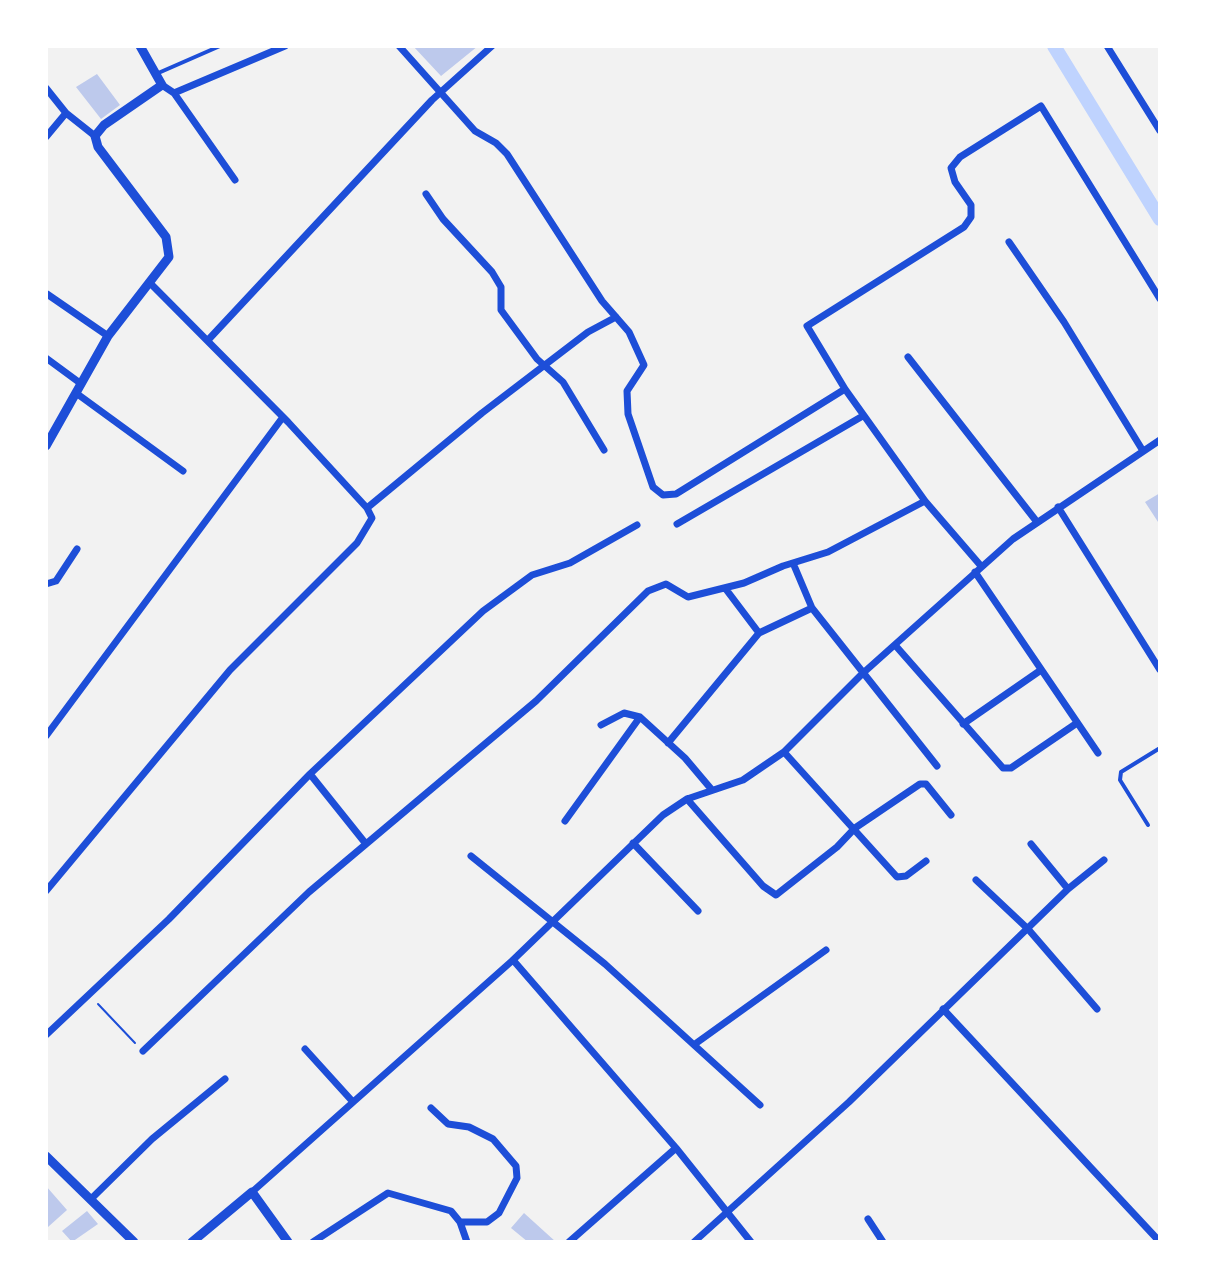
<!DOCTYPE html>
<style>
body{margin:0}
#map{position:relative;width:1206px;height:1288px;overflow:hidden;background:#f2f2f2;font-family:"Fira Sans",sans-serif}
canvas{display:block}
.frame{position:absolute;inset:0;border:48px solid #fff;pointer-events:none}
</style>
<div id="map">
<canvas width="1206" height="1288"></canvas>
<div class="frame"></div>
</div>
<script>
const g = document.querySelector('canvas').getContext('2d');
g.lineJoin = 'round';
const toPath = rows => new Path2D(rows.map(r => 'M' + r).join(''));
function trace(path, color, width, dash) { g.strokeStyle = color; g.lineWidth = width; g.lineCap = dash ? 'butt' : 'round'; g.setLineDash(dash || []); g.stroke(path); }
function paint(path, color) { g.fillStyle = color; g.fill(path, 'evenodd'); }
trace(toPath([
 [1054,46,1160,219]
]), '#bfd3fe', 14);
paint(toPath([
 [413,46,478,46,441,76],
 [97,74,120,105,101,119,76,87],
 [1160,493,1160,525,1145,502],
 [46,1186,67,1210,48,1227,46,1225],
 [87,1211,98,1224,72,1242,62,1231],
 [524,1213,556,1242,528,1242,511,1228]
]), '#bdc9ec');
trace(toPath([
 [98,1004,135,1043]
]), '#1d4ed8', 2);
trace(toPath([
 [156,74,220,46],
 [1148,825,1120,780,1121,772,1160,748]
]), '#1d4ed8', 4);
trace(toPath([
 [399,46,475,131,496,143,507,154,602,301,629,332,644,365,627,391,628,414,653,487,663,495,676,494,845,389,807,326,964,227,971,217,971,205,955,182,951,168,960,157,1041,106,1160,299],
 [1107,46,1160,131],
 [162,85,174,93,235,180],
 [46,88,66,113,95,136],
 [174,93,285,46],
 [46,137,66,113],
 [426,194,443,219,492,272,501,287,501,310,537,359,563,382,604,450],
 [1009,242,1064,322,1143,451],
 [47,294,108,336],
 [209,339,432,100,492,46],
 [908,357,1037,522],
 [46,358,80,383],
 [845,389,925,501,981,566],
 [76,393,183,471],
 [1058,507,1160,670],
 [367,508,482,413,588,332,616,317],
 [677,524,861,417],
 [793,563,812,608],
 [975,572,1098,753],
 [46,584,56,581,77,549],
 [725,588,759,633],
 [895,645,1003,768,1011,768,1077,723],
 [963,724,1041,670],
 [601,725,624,713,640,717,685,758,712,790],
 [46,736,283,417],
 [668,743,759,633,812,608,937,766],
 [784,752,897,877,906,876,926,861],
 [310,774,366,844],
 [687,799,763,886,776,895,837,847,855,828,920,784,926,784,951,815],
 [565,821,640,717],
 [633,843,698,911],
 [1031,844,1068,889],
 [471,856,605,964,760,1105],
 [976,880,1028,929,1097,1009],
 [46,891,230,670,357,543,372,518,367,508,288,422,151,284],
 [513,960,676,1148,751,1242],
 [943,1009,1160,1242],
 [46,1035,169,919,310,774,483,611,532,575,570,563,637,525],
 [695,1044,826,950],
 [305,1049,353,1102],
 [143,1051,309,892,536,701,648,591,666,584,688,597,744,583,783,566,828,552,925,501],
 [431,1108,448,1124,469,1127,493,1139,516,1166,517,1178,499,1213,487,1222,460,1222],
 [252,1192,513,960,663,815,687,799,743,780,784,752,862,674,1013,539,1160,440],
 [91,1199,152,1139,225,1079],
 [868,1219,883,1242],
 [313,1242,388,1193,451,1211,460,1222,467,1242],
 [569,1242,676,1148],
 [694,1242,849,1102,1068,889,1104,860]
]), '#1d4ed8', 7);
trace(toPath([
 [46,446,108,336,169,257,166,237,98,147,95,136,104,125,162,85,140,46],
 [46,1156,134,1242],
 [192,1242,252,1192,288,1242]
]), '#1d4ed8', 9);
</script>
